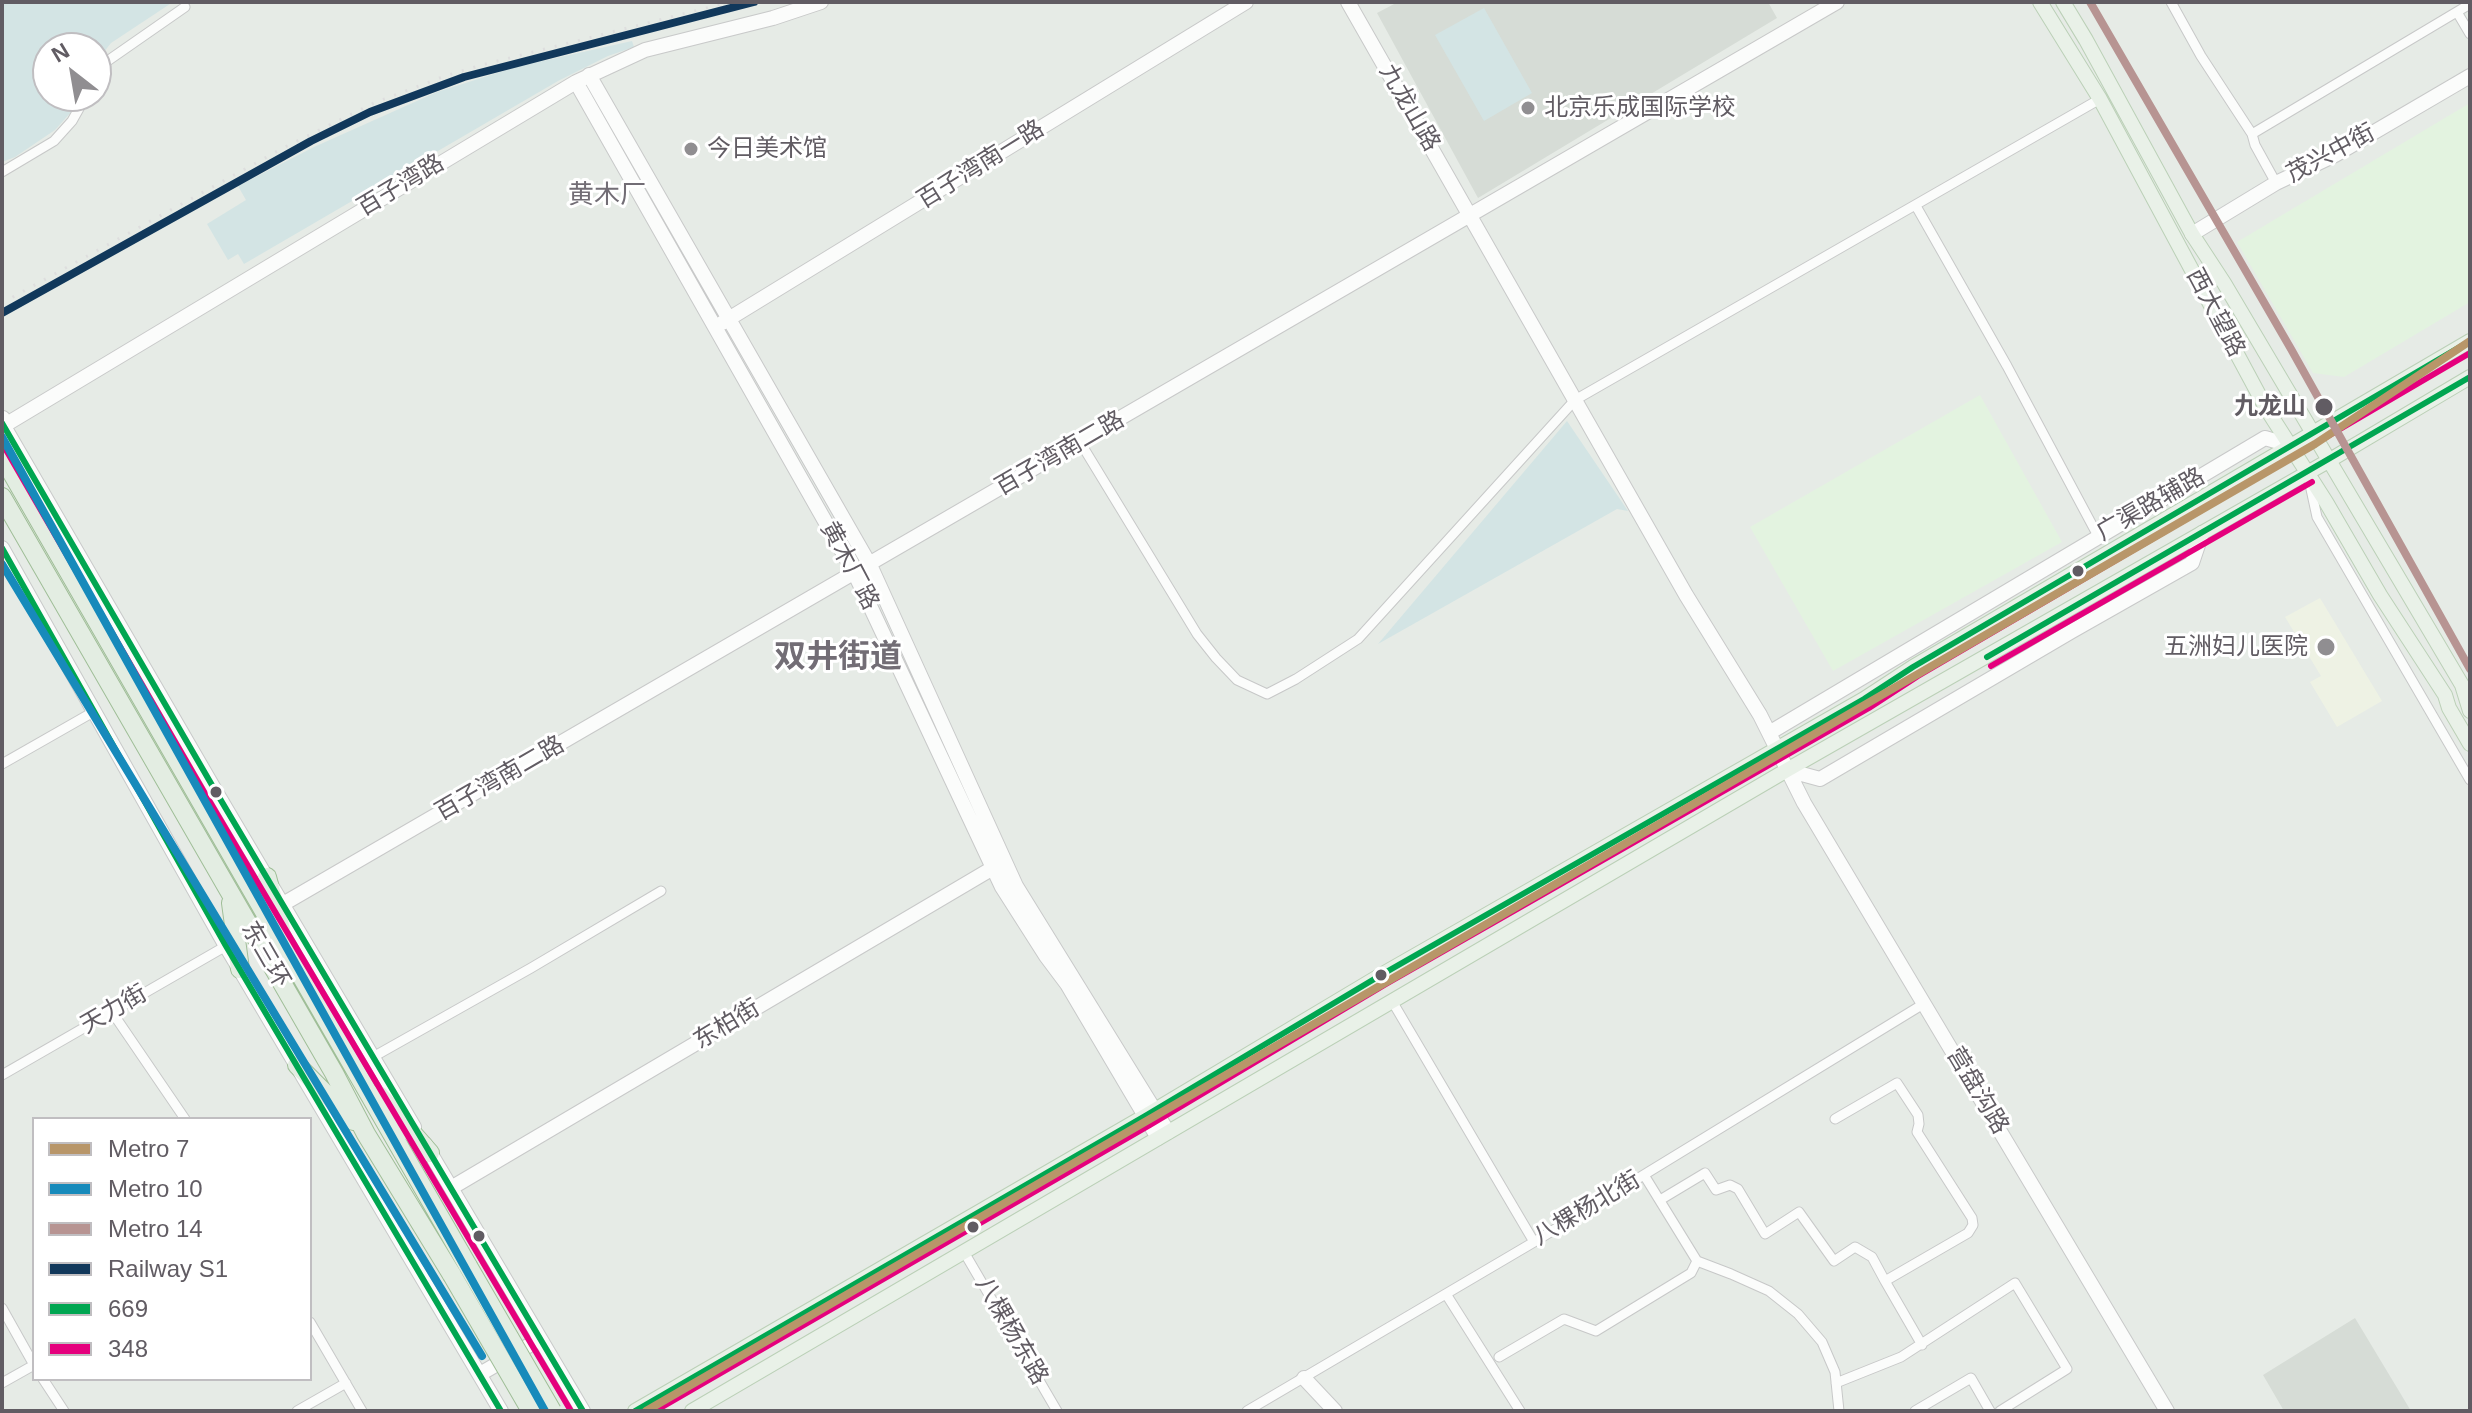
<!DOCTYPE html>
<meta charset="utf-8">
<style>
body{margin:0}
#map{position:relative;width:2472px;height:1413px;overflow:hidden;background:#e6ebe6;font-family:Arial,sans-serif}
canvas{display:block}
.frame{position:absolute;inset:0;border:4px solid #615c63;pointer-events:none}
.legend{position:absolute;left:32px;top:1117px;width:280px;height:264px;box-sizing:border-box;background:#fff;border:2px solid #c0bec1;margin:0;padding:10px 14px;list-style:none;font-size:24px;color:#615c63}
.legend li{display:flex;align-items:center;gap:16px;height:40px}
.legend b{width:40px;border:2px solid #c0bec1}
.north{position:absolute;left:32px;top:32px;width:80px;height:80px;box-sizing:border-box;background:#fff;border:2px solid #c0bec1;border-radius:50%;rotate:329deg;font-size:22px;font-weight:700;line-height:32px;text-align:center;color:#615c63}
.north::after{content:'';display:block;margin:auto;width:28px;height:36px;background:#908e91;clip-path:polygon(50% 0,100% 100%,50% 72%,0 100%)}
</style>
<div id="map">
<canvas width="2472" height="1413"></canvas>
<div class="frame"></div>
<ul class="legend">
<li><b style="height:10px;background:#b89669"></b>Metro 7</li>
<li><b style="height:10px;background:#178abb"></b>Metro 10</li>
<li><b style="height:10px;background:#b79492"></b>Metro 14</li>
<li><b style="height:10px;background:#11385b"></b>Railway S1</li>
<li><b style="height:10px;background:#00a651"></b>669</li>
<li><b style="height:10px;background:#e5007d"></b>348</li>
</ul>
<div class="north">N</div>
</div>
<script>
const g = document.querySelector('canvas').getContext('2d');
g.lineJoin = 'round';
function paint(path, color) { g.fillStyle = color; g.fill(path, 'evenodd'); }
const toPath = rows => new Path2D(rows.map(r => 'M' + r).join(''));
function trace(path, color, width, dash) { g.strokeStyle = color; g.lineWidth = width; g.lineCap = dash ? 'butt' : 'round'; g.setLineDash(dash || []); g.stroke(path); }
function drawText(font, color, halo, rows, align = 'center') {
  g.font = font + ' Arial,"Noto Sans SC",sans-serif'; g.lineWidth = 6; g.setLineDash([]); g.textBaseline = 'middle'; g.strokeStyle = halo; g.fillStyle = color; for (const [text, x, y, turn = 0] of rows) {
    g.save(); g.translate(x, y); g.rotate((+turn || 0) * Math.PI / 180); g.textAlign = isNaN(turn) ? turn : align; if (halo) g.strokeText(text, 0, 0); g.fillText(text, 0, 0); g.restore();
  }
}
paint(toPath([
 [2470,103,2470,302,2344,377,2313,373,2237,242],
 [1980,395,2062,542,1833,671,1750,527]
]), '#e3f3e0');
paint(toPath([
 [1398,2,1768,2,1777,18,1478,198,1377,13],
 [2355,1318,2411,1411,2284,1411,2263,1375]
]), '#d6dcd6');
paint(toPath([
 [2320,598,2382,701,2337,727,2310,682,2321,676,2285,617]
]), '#eef2e4');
paint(toPath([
 [2,2,173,2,111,43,96,62,96,48,48,48,48,96,79,96,72,111,55,130,15,157,2,162],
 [1484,8,1532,93,1484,121,1435,35],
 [632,41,634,47,608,56,558,81,244,264,238,254,228,260,207,224,246,200,238,186,314,147,437,92,516,67],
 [1567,421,1628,511,1617,509,1378,644]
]), '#d3e4e4');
const street = toPath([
 [2171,2,2201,56,2252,134,2255,145,2276,183],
 [2457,12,2470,34],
 [96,79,106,62,185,7],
 [2252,134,2470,4],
 [2,172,54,141,72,121,86,96],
 [1916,206,2007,366,2098,536],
 [1080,442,1197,634,1216,658,1237,680,1267,694,1296,679,1358,639,1575,400,2100,99],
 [2309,480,2317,517,2470,780],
 [2,764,95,711],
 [1392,1001,1534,1242],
 [112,1012,185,1119],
 [373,1057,531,968,661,891],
 [2,1075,226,946],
 [1835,1119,1897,1083,1918,1115,1919,1124,1917,1132,1972,1218,1973,1225,1968,1233,1885,1281,1922,1345],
 [1644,1175,1697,1261,1731,1274,1769,1291,1798,1314,1822,1342,1835,1372,1839,1411],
 [1660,1200,1705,1173,1716,1190,1730,1185,1738,1189,1765,1234,1799,1212,1834,1261,1855,1247,1872,1257,1885,1281],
 [964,1252,1057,1411],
 [1446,1294,1520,1411],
 [2,1308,34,1365],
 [310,1322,362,1411],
 [1499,1357,1564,1319,1596,1331,1691,1273,1697,1261],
 [43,1379,64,1411],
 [2,1383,34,1365],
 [1836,1383,1901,1357,2015,1283,2067,1369,2000,1411],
 [297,1411,346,1383],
 [1247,1411,1534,1242,1925,1003],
 [1915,1411,1971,1378,1990,1411]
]);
const secondary = toPath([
 [1348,2,1686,595,1760,715,1804,803,2167,1411],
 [589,75,870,565,1016,886,1168,1132],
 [576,82,855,574,1002,887,1046,956,1067,984,1158,1138],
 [2192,234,2276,183,2335,155,2470,76],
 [722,323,1246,2],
 [3,418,5,425,576,82,645,50,773,18,821,2],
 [2,423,216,792,414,1127],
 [2,548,226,946,501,1411],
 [1769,733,2265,438,2289,445],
 [1787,770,1820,779,2072,631,2192,563,2202,533],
 [283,904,1837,2],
 [425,1144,583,1411],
 [451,1188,998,865],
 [480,1374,540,1339],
 [1304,1378,1335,1411]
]);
const primary = toPath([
 [2040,2,2100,99,2266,408,2326,502,2380,595,2445,695,2449,708,2470,744],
 [2063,2,2086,40,2192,234,2224,283,2462,685,2470,711],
 [635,1411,1145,1116,1381,975,1864,699,1913,667,2470,341],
 [692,1411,1787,770,2330,460,2470,377]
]);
const highway = toPath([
 [2,456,468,1266],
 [2,497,334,1073,366,1134,452,1275],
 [267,877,281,929],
 [231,903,240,969],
 [297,1065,353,1121],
 [379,1095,430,1153]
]);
trace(street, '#c7c8c8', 11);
trace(secondary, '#c8c9c9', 16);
trace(primary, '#bbd0b7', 16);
trace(highway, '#9fbe97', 20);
trace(street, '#fbfcfb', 9);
trace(secondary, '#fbfcfb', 14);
trace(primary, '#e9f1e8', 14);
trace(highway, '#e3ede2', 18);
trace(toPath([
 [2,303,285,147,374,103,445,76,482,65,730,2]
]), '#dedede', 3, [2, 10]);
const highwayBridge = toPath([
 [468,1266,552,1411],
 [452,1275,531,1411]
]);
trace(highwayBridge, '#9fbe97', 20, []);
trace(highwayBridge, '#e3ede2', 18);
trace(toPath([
 [2,423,216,792,583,1411],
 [2,548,226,946,501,1411],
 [1987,657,2470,377],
 [635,1411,1145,1116,1381,975,1864,699,1913,667,2470,341]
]), '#00a651', 6);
trace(toPath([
 [2,443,207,797,571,1411],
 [1991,666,2312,482],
 [655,1411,1150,1125,1386,984,1869,708,1918,676,2470,353]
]), '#e5007d', 6);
trace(toPath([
 [2,313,311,141,370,112,464,77,754,2]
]), '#11385b', 8);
trace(toPath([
 [646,1411,2315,444,2470,341]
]), '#b89669', 8);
trace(toPath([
 [2,437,545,1411],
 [2,564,482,1356]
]), '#178abb', 8);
trace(toPath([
 [2090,2,2291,349,2470,669]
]), '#b79492', 8);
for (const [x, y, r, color] of [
 [1528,108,8,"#908e91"],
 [691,149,8,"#908e91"],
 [2324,407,10,"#615c63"],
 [2078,571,7,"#615c63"],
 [2326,647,10,"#908e91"],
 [216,792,7,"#615c63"],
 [1381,975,7,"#615c63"],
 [973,1227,7,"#615c63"],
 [479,1236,7,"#615c63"]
]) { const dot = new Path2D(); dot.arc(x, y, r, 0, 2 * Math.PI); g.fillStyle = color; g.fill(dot); trace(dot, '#fff', 3); }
drawText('24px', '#615c63', '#fff', [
 ["九龙山路",1409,108,60],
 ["茂兴中街",2331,154,-28],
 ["百子湾南一路",981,165,-32],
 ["百子湾路",401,186,-31],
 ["西大望路",2215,313,62],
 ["百子湾南二路",1060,454,-30],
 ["广渠路辅路",2151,505,-30],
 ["黄木厂路",849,566,62],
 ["百子湾南二路",500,779,-30],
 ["东三环",265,955,60],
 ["天力街",114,1010,-30],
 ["东柏街",727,1025,-31],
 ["营盘沟路",1977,1091,59],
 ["八棵杨北街",1587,1209,-31],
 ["八棵杨东路",1011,1331,60]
]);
drawText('24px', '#615c63', '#fff', [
 ["北京乐成国际学校",1544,108],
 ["今日美术馆",707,149],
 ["五洲妇儿医院",2308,647,"right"]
], 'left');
drawText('bold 24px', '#615c63', '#fff', [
 ["九龙山",2306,407]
], 'right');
drawText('26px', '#726d75', '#fff', [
 ["黄木厂",607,196]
]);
drawText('bold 32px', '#726d75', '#fff', [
 ["双井街道",838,658]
]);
</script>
